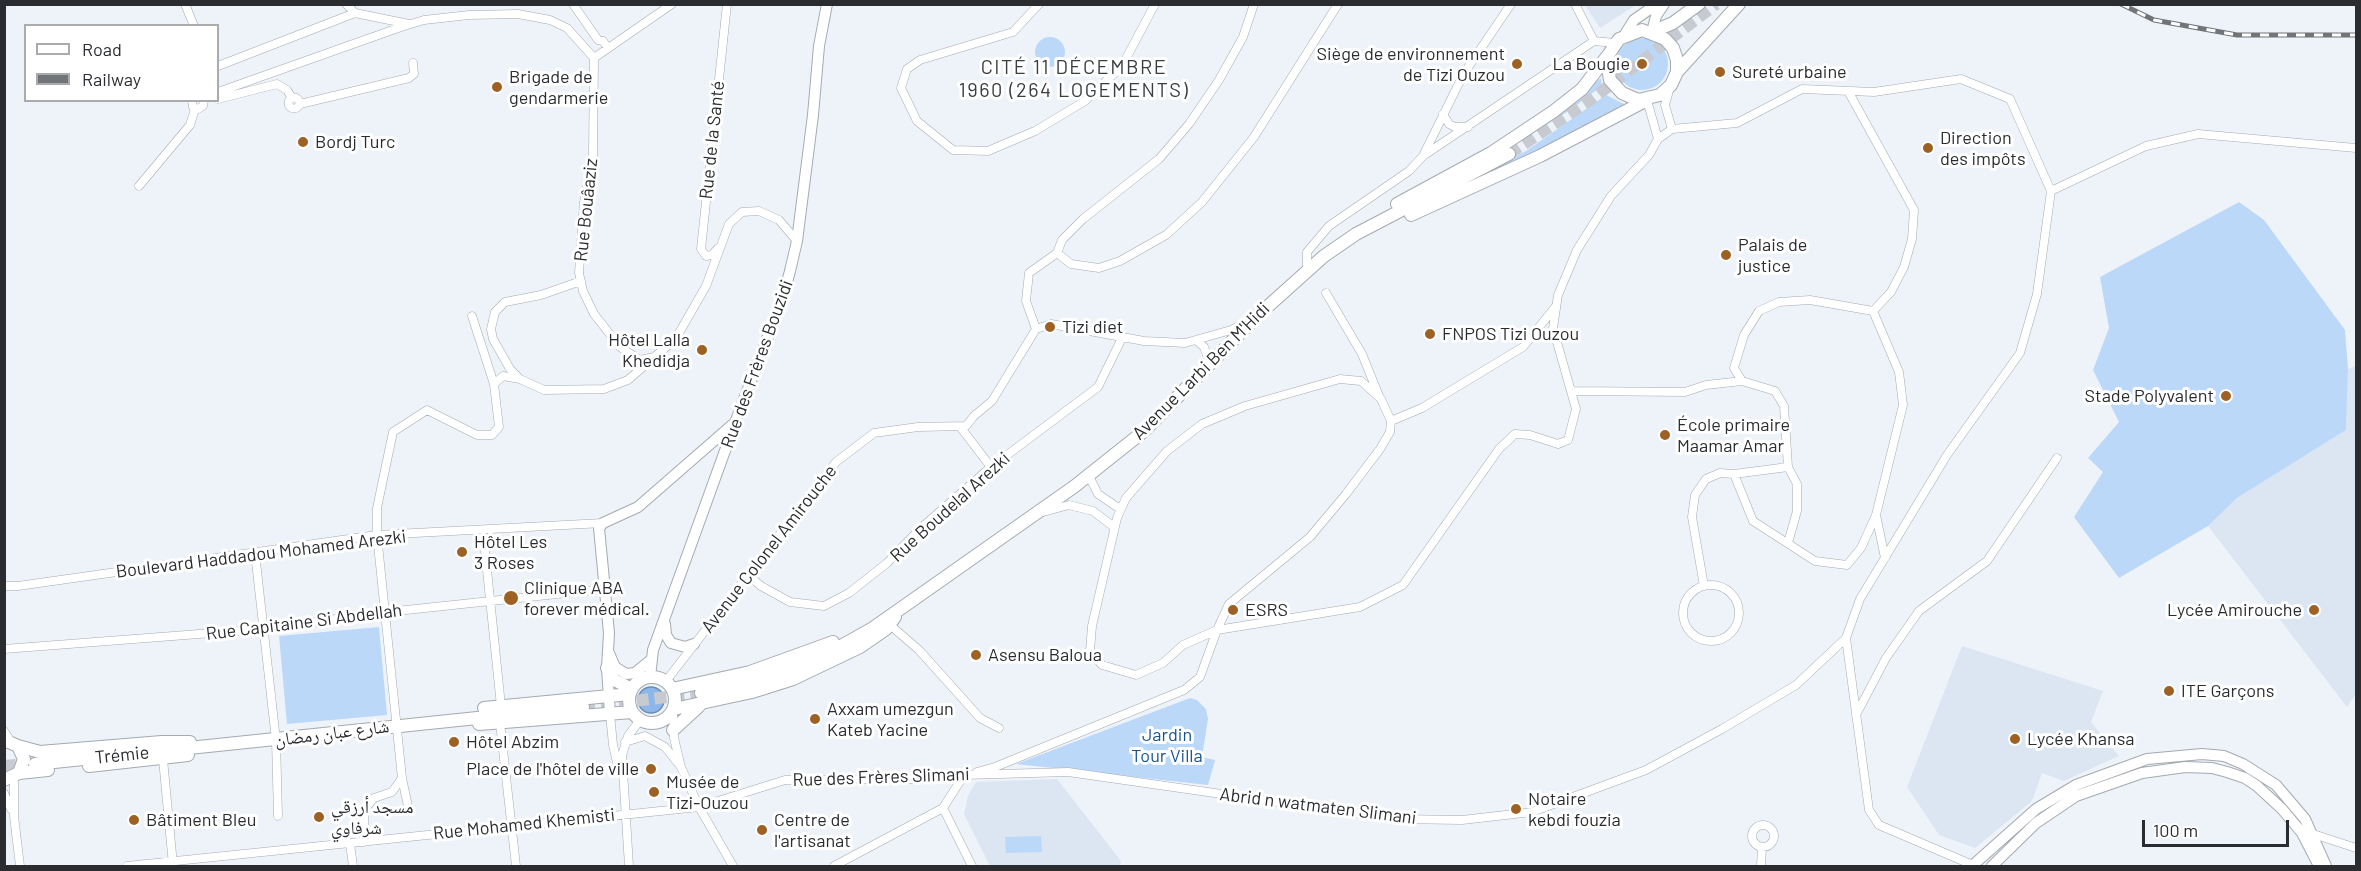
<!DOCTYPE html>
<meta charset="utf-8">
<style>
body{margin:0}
#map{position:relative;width:2361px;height:871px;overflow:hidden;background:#eef3fa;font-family:Barlow,sans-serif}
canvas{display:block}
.frame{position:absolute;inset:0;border:6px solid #2a2c2f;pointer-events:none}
.legend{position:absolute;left:24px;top:24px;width:195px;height:78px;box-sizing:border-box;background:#fff;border:2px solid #aaabac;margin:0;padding:8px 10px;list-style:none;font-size:18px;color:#2a2c2f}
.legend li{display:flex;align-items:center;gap:12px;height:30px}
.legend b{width:30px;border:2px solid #aaabac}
.scale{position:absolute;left:2142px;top:820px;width:147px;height:27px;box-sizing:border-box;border:3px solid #2a2c2f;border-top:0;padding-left:8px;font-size:18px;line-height:21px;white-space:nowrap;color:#2a2c2f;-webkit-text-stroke:4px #fff;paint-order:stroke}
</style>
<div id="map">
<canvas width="2361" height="871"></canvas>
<div class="frame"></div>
<ul class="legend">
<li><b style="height:8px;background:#fff"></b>Road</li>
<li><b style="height:8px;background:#717479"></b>Railway</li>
</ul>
<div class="scale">100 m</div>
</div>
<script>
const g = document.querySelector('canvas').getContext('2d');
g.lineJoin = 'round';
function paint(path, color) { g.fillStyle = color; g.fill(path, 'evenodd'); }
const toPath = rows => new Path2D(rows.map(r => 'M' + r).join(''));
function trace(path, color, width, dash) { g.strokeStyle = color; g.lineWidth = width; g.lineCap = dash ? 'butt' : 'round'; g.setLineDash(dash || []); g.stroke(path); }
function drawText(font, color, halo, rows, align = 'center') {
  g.font = font + ' Barlow,"Noto Naskh Arabic",sans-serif'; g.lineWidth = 6; g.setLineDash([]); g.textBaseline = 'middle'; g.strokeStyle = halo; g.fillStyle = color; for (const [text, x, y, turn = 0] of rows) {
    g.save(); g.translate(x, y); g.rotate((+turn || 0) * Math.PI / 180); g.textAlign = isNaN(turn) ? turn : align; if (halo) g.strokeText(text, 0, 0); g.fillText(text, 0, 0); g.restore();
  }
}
paint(toPath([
 [1585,5,1636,5,1600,28],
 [2356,366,2356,694,2347,707,2208,526,2237,498,2346,430,2348,369],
 [1962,646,2103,691,2091,722,2119,756,2064,781,2042,773,2032,801,1975,848,1939,835,1907,787],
 [1057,779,1121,861,1120,866,990,866,964,814,968,796,976,782]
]), '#dbe6f2');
paint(toPath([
 '1035 52a15 15 0 1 1 30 0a15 15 0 1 1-30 0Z',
 '1616 64a26 26 0 1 1 52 0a26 26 0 1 1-52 0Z',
 [1601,78,1602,86,1570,110,1486,163],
 [1606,95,1626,105,1547,149,1446,194,1526,151],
 [2239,202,2264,220,2345,330,2348,369,2346,430,2237,498,2208,526,2119,578,2074,517,2103,472,2088,458,2119,422,2093,370,2109,328,2100,277],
 [379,627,387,715,287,724,279,636],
 [1190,698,1197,700,1206,709,1208,719,1202,757,1215,760,1208,785,1016,764],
 [1041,836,1042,852,1006,853,1005,837]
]), '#bcd8f9');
const water = toPath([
 '638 700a13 13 0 1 1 26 0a13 13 0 1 1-26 0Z'
]);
paint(water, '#8bb7ea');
trace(water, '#6e8db2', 1.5);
trace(toPath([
 [1509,154,1593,98,1716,4],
 [583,707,701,693],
 [4,766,30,764]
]), '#c7cbd1', 12, [12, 6]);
const street = toPath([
 [185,4,194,26],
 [346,4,355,13],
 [573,4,598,40,603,41,608,48],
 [672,4,594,58,593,155,584,202,579,273,583,291,594,314,620,347,640,360,654,357,675,340,706,286,729,224,742,212,759,211,779,220,797,241],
 [1039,4,1013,32,920,60,907,69,901,88,917,121,953,150,988,151,1035,131,1085,101,1122,66,1155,4],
 [1254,4,1243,37,1219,80,1189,124,1159,159,1083,219,1062,240,1057,253,1071,264,1099,268,1120,261,1166,235,1202,202,1254,137,1338,4],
 [1575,4,1594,41,1615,43],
 [218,66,355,13,409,24],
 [1670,87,1665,105,1672,129],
 [1848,91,1914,210,1912,239,1904,267,1891,292,1873,311],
 [218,92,401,27,424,20,469,15,518,14,550,20,567,28,594,58],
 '288.5 103a5.5 5.5 0 1 1 11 0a5.5 5.5 0 1 1-11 0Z',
 [218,99,277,84,287,90,292,98],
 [192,100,193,107,198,109,203,106,204,100],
 [300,104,409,78,414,74,413,63],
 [1443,114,1449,124,1455,127,1468,127],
 [1658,139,1672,129,1737,123,1802,89,1874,92,1961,79,2010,99,2051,191,2037,294,2020,353,1947,455,1860,599,1846,638,1869,810,1879,825,1975,866],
 [1426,154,1594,41],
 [139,186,190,125,195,109],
 [2051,191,2146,146,2198,134,2356,148],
 [718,248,712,255,706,256,701,249,727,4],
 [1307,269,1307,252,1329,226,1409,171,1423,156,1463,75,1511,4],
 [581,281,541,295,505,302,495,312,491,329,493,339,510,369,520,379,544,390,604,389,628,380,653,358],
 [1326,293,1362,354,1379,396],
 [472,316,494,384],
 [1036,329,1026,301,1029,273,1057,253],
 [1196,340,1204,347,1210,363],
 [1340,379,1361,381,1381,399,1391,421,1390,432,1380,449,1346,494,1310,537,1229,604,1217,630,1183,645,1163,663,1136,675,1102,665,1090,651,1092,626,1117,518,1126,498,1167,451,1202,424,1245,406,1340,379],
 [1571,391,1685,392,1706,385,1742,381],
 [1391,421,1422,408,1523,347,1556,306],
 [961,428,991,467],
 [1089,476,1098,494,1120,509],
 [1043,512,1069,505,1093,511,1114,527],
 [1876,515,1885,558],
 [483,531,501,706],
 [1788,543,1797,511,1797,484,1788,467],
 [255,553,276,740,278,816],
 [748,575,761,586,790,602,824,606,849,593,887,563,921,528,991,467,1098,387,1122,338],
 '1683 613a28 28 0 1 1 56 0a28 28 0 1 1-56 0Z',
 [4,586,18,586,377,535,603,523],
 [1704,586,1692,517,1695,495,1706,479,1720,473,1734,474,1788,467,1784,406,1775,391,1742,381,1734,368,1744,335,1759,311,1779,302,1810,300,1873,311,1899,372,1903,405,1876,515,1861,548,1847,565,1815,561,1753,521,1734,474],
 [890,625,919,650,980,718,999,728],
 [4,649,264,629,387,612,604,589],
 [666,681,836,462,874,433,918,427,966,426,974,416,992,401,1036,329,1051,324,1144,341,1185,343,1231,330,1247,322],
 [673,711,674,738,680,763],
 [610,714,613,745,619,771],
 [1856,715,1886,658,1919,611,1987,561,2057,458],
 [500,723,516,866],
 [4,731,11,742],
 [625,742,645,736,665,747,681,767,699,807,733,866],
 [163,759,173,865],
 [977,772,995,767,1184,690,1200,677,1217,630,1360,607,1403,585,1499,449,1515,434,1530,435,1558,444,1568,440,1576,409,1553,328,1558,295,1577,250,1611,196,1649,155,1658,139,1647,100],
 [14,777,14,816,20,866],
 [402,778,409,811],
 [4,793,11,809],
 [943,808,972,866],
 '1752 836a11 11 0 1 1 22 0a11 11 0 1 1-22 0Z',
 [2307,832,2356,848],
 [364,842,364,810,374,798,392,792,402,778,377,535,377,508,393,432,427,410,477,435,492,435,499,427,494,384,503,376,520,379],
 [350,844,353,866],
 [127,866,699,807,785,780,928,779,964,775,1068,772,1396,819,1462,820,1532,812,1646,770,1722,729,1796,685,1846,638],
 [629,866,622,755,628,736,640,720],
 [834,866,943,808,964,775],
 [1761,866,1762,847]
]);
const secondary = toPath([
 [1652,32,1656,16,1664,4],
 [1624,36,1634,20,1657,4],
 [665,624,666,635,671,643,685,647,694,644],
 [609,653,615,667,626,674,635,673,651,660],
 [650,677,653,650,735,423,783,297,790,271,797,241,813,115,819,46,827,4],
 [610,714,607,668,609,633,599,528,603,523,638,507,732,425],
 [1972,866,2036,809,2076,785,2147,759,2202,754,2224,756,2243,764,2276,785,2305,819,2326,866],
 [1992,866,2036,823,2076,796,2142,773,2185,767,2212,768,2227,772,2245,778,2257,786,2282,809,2302,833,2319,866]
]);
const primary = toPath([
 [1652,32,1673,23,1699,4],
 [1677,72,1677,60,1673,48,1665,39,1642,30,1619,39,1609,54,1607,62,1610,80,1622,93,1638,100,1660,95,1671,85,1677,72,1739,4],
 [1397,204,1491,153,1554,111,1582,89,1609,54],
 [1411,215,1540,156,1647,100],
 [607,668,614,680,632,689],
 '629 700a23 23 0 1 1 46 0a23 23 0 1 1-46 0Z',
 [672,689,750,672,833,642],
 [701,693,744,684,792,669,832,651,873,628,1075,486,1144,431,1256,317,1324,256,1356,234,1509,154],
 [484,708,630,694],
 [674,709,752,692,793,679,860,647,886,629,895,617],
 [479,724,632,712],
 [673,730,699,706],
 [4,740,18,746,24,759,19,773,4,780],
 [18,746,40,752,162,742,190,742],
 [35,764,583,707],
 [89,766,188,755],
 [19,773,48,770]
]);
trace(street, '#a4aab0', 9);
trace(secondary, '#a4aab0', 12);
trace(primary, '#a4aab0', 14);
trace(street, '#fff', 8);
trace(secondary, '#fff', 10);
trace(primary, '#fff', 12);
const rail = toPath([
 [2121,4,2154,20,2237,35,2356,35]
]);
trace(rail, '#717479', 5);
trace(rail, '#fff', 3, [9]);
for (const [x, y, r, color] of [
 [1517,64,6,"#9d6124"],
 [1642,64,6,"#9d6124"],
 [1720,72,6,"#9d6124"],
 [497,87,6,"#9d6124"],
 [303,142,6,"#9d6124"],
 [1928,148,6,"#9d6124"],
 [1726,255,6,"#9d6124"],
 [1050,327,6,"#9d6124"],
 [1430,334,6,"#9d6124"],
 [702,350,6,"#9d6124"],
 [2226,396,6,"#9d6124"],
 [1665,435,6,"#9d6124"],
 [462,552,6,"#9d6124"],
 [511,598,8,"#9d6124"],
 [1233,610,6,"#9d6124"],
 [2314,610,6,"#9d6124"],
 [976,655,6,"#9d6124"],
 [2169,691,6,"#9d6124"],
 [815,719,6,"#9d6124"],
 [2015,739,6,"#9d6124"],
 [454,742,6,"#9d6124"],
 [651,769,6,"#9d6124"],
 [654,792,6,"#9d6124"],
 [1516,809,6,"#9d6124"],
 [319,817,6,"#9d6124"],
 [134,820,6,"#9d6124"],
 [762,830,6,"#9d6124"]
]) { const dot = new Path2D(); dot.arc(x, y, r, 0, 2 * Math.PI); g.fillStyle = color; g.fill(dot); trace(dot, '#fff', 2); }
drawText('18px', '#2a2c2f', '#fff', [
 ["Siège de environnement",1505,54,"right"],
 ["de Tizi Ouzou",1505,75,"right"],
 ["La Bougie",1630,64,"right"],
 ["Sureté urbaine",1732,72],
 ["Brigade de",509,77],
 ["gendarmerie",509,98],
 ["Direction",1940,138],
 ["des impôts",1940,159],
 ["Bordj Turc",315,142],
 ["Palais de",1738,245],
 ["justice",1738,266],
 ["Tizi diet",1062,327],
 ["FNPOS Tizi Ouzou",1442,334],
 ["Hôtel Lalla",690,340,"right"],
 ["Khedidja",690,361,"right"],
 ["Stade Polyvalent",2214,396,"right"],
 ["École primaire",1677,425],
 ["Maamar Amar",1677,446],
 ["Hôtel Les",474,542],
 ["3 Roses",474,563],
 ["Clinique ABA",524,588],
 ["forever médical.",524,609],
 ["ESRS",1245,610],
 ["Lycée Amirouche",2302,610,"right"],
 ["Asensu Baloua",988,655],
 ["ITE Garçons",2181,691],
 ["Axxam umezgun",827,709],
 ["Kateb Yacine",827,730],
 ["Lycée Khansa",2027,739],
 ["Hôtel Abzim",466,742],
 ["Place de l'hôtel de ville",639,769,"right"],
 ["Musée de",666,782],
 ["Tizi-Ouzou",666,803],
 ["Notaire",1528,799],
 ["kebdi fouzia",1528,820],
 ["مسجد أرزقي",331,807],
 ["شرفاوي",331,828],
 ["Bâtiment Bleu",146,820],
 ["Centre de",774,820],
 ["l'artisanat",774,841]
], 'left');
drawText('18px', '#2a2c2f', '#fff', [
 ["Rue de la Santé",712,140,-84],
 ["Rue Bouâaziz",586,210,-84],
 ["Rue des Frères Bouzidi",757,364,-70],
 ["Avenue Larbi Ben M'Hidi",1201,371,-45],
 ["Rue Boudelal Arezki",950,507,-42],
 ["Avenue Colonel Amirouche",769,549,-52],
 ["Boulevard Haddadou Mohamed Arezki",261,554,-7],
 ["Rue Capitaine Si Abdellah",304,622,-7],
 ["شارع عبان رمضان",332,733,-7],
 ["Trémie",122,755,-6],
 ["Rue des Frères Slimani",881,777,-2],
 ["Abrid n watmaten Slimani",1318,806,7],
 ["Rue Mohamed Khemisti",524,824,-6]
]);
drawText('18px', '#175391', '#fff', [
 ["Jardin",1167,735],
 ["Tour Villa",1167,756]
]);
g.letterSpacing = '1.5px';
drawText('20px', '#3a3e43', '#fff', [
 ["CITÉ 11 DÉCEMBRE",1074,67],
 ["1960 (264 LOGEMENTS)",1074,90]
]);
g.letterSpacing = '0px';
</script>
